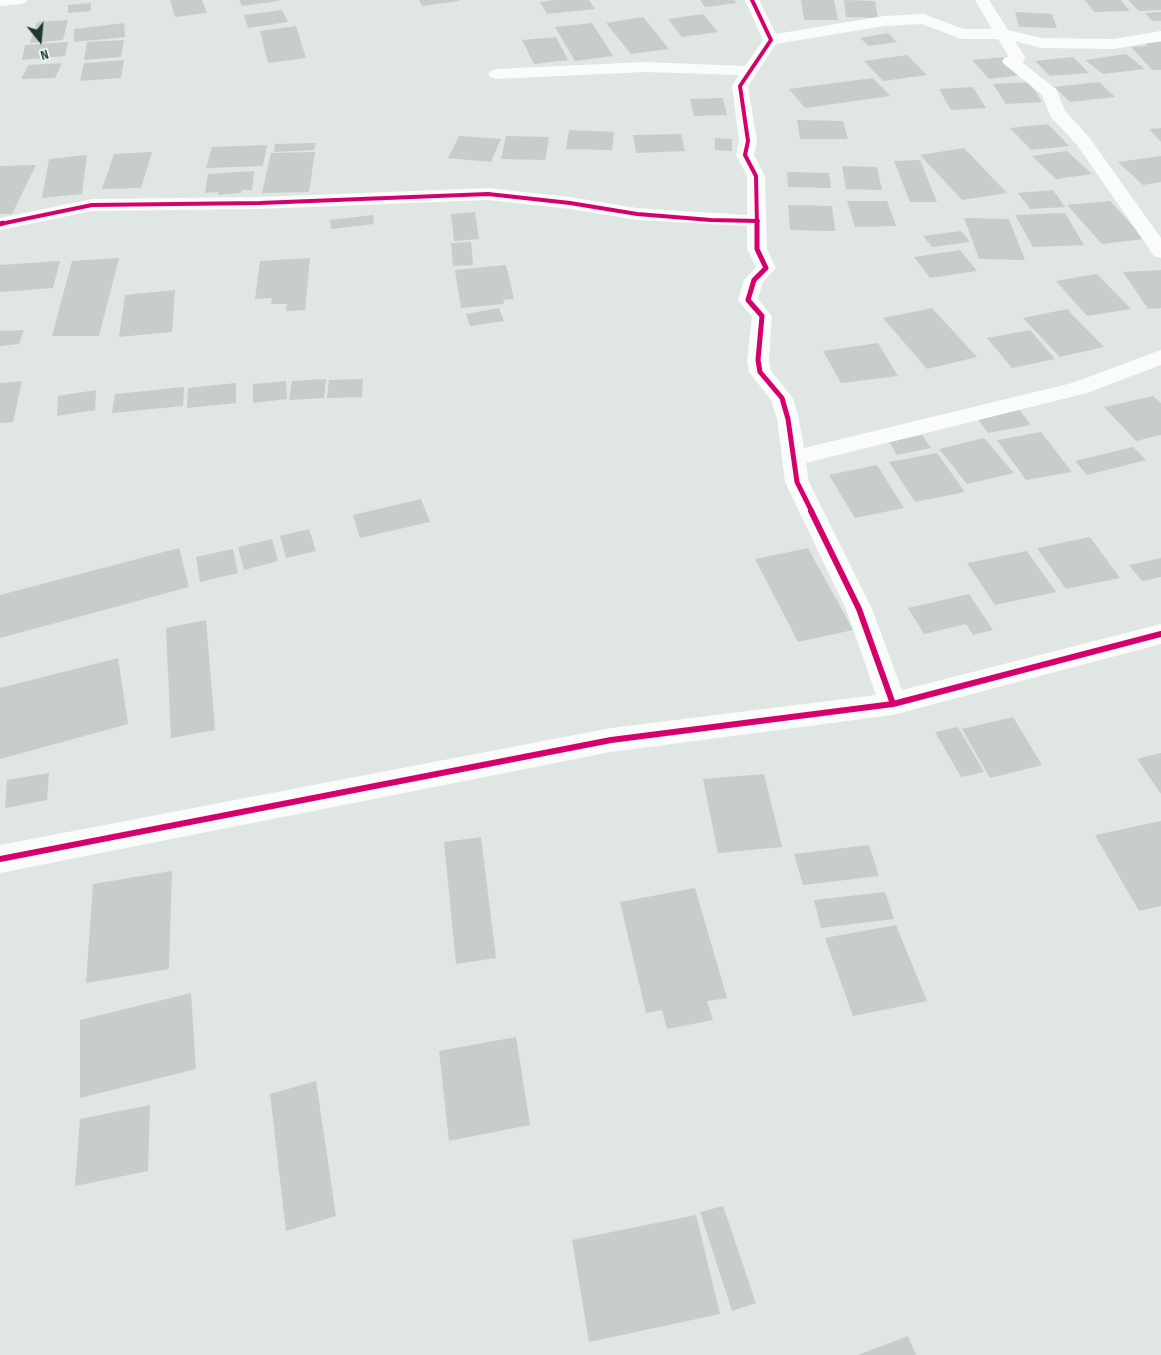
<!DOCTYPE html>
<style>
body{margin:0}
#map{position:relative;width:1161px;height:1355px;overflow:hidden;background:#e0e6e3;font-family:"Sofia Sans Condensed",sans-serif}
canvas{display:block}
.north{position:absolute;left:15px;top:15px;width:50px;height:50px;-webkit-text-stroke:4px #edf6f1;paint-order:stroke;rotate:163deg;font-size:14px;font-weight:700;line-height:20px;text-align:center;color:#1f382f}
.north::after{content:'';display:block;margin:auto;width:18px;height:22px;background:#1f382f;clip-path:polygon(50% 0,100% 100%,50% 72%,0 100%)}
</style>
<div id="map">
<canvas width="1161" height="1355"></canvas>
<div class="north">N</div>
</div>
<script>
const g = document.querySelector('canvas').getContext('2d');
g.lineJoin = 'round';
function paint(path, color) { g.fillStyle = color; g.fill(path, 'evenodd'); }
const toPath = rows => new Path2D(rows.map(r => 'M' + r).join(''));
function trace(path, color, width, dash) { g.strokeStyle = color; g.lineWidth = width; g.lineCap = dash ? 'butt' : 'round'; g.setLineDash(dash || []); g.stroke(path); }
paint(toPath([
 [170,0,202,0,207,13,175,17],
 [239,0,279,0,279,1,242,6],
 [419,0,459,0,459,1,422,6],
 [555,0,589,0,595,9,547,14,540,2],
 [700,0,734,0,737,3,705,7],
 [801,0,834,0,838,20,804,20],
 [844,0,875,1,878,18,846,17],
 [1085,0,1121,0,1130,11,1094,12],
 [1128,0,1161,0,1161,10,1139,11],
 [91,3,91,11,68,13,68,5],
 [282,10,288,22,248,28,244,15],
 [1015,12,1052,14,1057,28,1019,27],
 [1161,12,1161,21,1152,21,1145,13],
 [703,14,718,32,682,37,668,19],
 [643,17,669,49,631,54,606,23],
 [68,20,63,40,30,43,37,22],
 [124,23,125,37,74,42,74,29],
 [592,23,613,56,575,61,555,27],
 [296,26,306,58,268,63,260,31],
 [888,33,897,42,869,46,860,38],
 [556,37,568,60,534,64,522,40],
 [124,40,121,57,84,60,87,42],
 [68,42,65,56,22,60,25,45],
 [1161,42,1161,70,1152,70,1131,47,1148,46,1145,43],
 [1126,54,1145,69,1103,74,1085,60],
 [907,55,927,75,883,81,864,61],
 [1004,57,1021,75,989,79,972,60],
 [1073,57,1089,73,1050,76,1035,61],
 [124,60,121,78,80,81,84,63],
 [62,63,55,78,21,79,29,65],
 [873,78,890,96,805,108,789,89],
 [1029,82,1042,102,1006,104,993,84],
 [1099,82,1115,97,1070,102,1054,87],
 [973,87,986,108,951,110,939,89],
 [723,98,727,115,694,116,690,99],
 [797,120,843,121,848,139,800,139],
 [1048,124,1069,146,1031,150,1010,128],
 [1161,128,1161,142,1149,129],
 [569,130,614,132,612,150,566,149],
 [681,134,685,151,636,153,633,135],
 [459,136,501,139,491,162,448,158],
 [506,136,549,137,545,160,501,159],
 [715,138,732,139,732,151,715,150],
 [316,143,314,150,274,152,275,144],
 [267,145,263,166,206,168,212,147],
 [964,148,1007,193,962,200,920,155],
 [1067,151,1092,174,1056,179,1032,156],
 [152,152,141,188,102,189,114,154],
 [315,152,309,192,262,193,271,153],
 [87,155,82,194,42,198,49,159],
 [1161,156,1161,182,1143,185,1118,162],
 [920,160,937,202,910,202,894,161],
 [36,165,12,214,0,214,0,166],
 [842,166,877,167,882,190,846,189],
 [254,171,252,190,242,190,241,193,218,195,218,192,205,193,208,174],
 [787,172,829,173,831,188,788,187],
 [1053,190,1065,207,1030,209,1018,193],
 [847,201,887,201,896,226,855,227],
 [1110,201,1145,239,1102,244,1067,205],
 [788,205,832,206,835,231,790,230],
 [475,212,479,239,454,241,451,214],
 [1065,213,1084,245,1033,247,1015,215],
 [373,215,374,224,331,229,330,220],
 [964,218,1009,219,1025,260,979,259],
 [961,231,970,242,932,247,923,236],
 [471,242,473,265,453,266,451,243],
 [960,250,977,271,930,278,914,257],
 [119,258,99,336,52,336,72,261],
 [310,258,305,310,286,311,287,304,271,304,272,298,255,299,260,261],
 [60,261,53,288,0,292,0,265],
 [506,265,514,299,503,300,504,304,461,308,455,270],
 [1161,270,1161,308,1148,309,1123,272],
 [1097,274,1131,309,1087,316,1056,281],
 [175,290,172,332,119,337,125,295],
 [499,308,504,321,470,326,466,314],
 [932,308,977,357,927,369,883,318],
 [1067,309,1104,347,1060,357,1023,318],
 [24,330,19,344,0,346,0,331],
 [1030,330,1055,359,1012,368,987,338],
 [878,343,898,376,841,383,823,351],
 [326,379,324,398,289,400,292,381],
 [363,379,362,397,327,398,329,380],
 [22,381,13,422,0,423,0,383],
 [286,381,287,399,253,403,253,384],
 [236,383,236,403,187,408,188,388],
 [184,387,183,406,112,413,115,394],
 [96,390,95,410,57,416,58,396],
 [1153,396,1161,403,1161,435,1136,441,1104,407],
 [1018,408,1031,425,988,433,976,417],
 [1041,432,1072,472,1026,480,997,440],
 [922,435,931,448,897,455,889,442],
 [984,438,1014,473,967,484,939,449],
 [1133,447,1146,460,1087,475,1075,461],
 [937,453,965,492,915,502,889,462],
 [877,465,904,508,855,518,829,475],
 [421,499,430,522,360,538,353,515],
 [309,529,316,551,286,558,280,536],
 [1090,537,1120,578,1066,589,1037,548],
 [272,539,278,561,244,570,238,547],
 [179,548,189,587,0,638,0,595],
 [808,548,853,630,798,642,755,559],
 [233,549,238,573,200,582,196,557],
 [1027,551,1056,592,995,605,967,563],
 [1161,558,1161,577,1142,581,1129,565],
 [969,594,993,630,973,635,966,624,924,634,908,608],
 [206,620,215,730,171,738,166,628],
 [118,658,128,724,0,759,0,688],
 [1013,717,1042,765,990,778,962,729],
 [958,727,984,772,961,777,935,732],
 [1161,753,1161,794,1137,759],
 [49,773,47,800,5,808,7,780],
 [764,774,782,847,718,853,703,779],
 [1161,821,1161,906,1139,911,1095,835],
 [481,837,496,958,456,964,444,842],
 [869,845,879,876,803,885,794,854],
 [172,871,169,969,86,983,93,884],
 [695,888,727,998,707,1001,713,1020,667,1029,662,1010,646,1013,620,902],
 [885,892,894,919,821,928,814,900],
 [896,925,927,1001,853,1016,825,938],
 [191,993,196,1069,80,1098,80,1020],
 [516,1037,530,1125,449,1141,439,1051],
 [316,1081,336,1216,286,1231,270,1094],
 [150,1105,148,1171,75,1186,80,1119],
 [723,1206,756,1303,732,1311,700,1212],
 [696,1215,720,1314,589,1342,572,1240],
 [908,1336,916,1355,858,1355]
]), '#c7cdca');
paint(toPath([
 [0,0,27,0,25,3,20,4,0,6,0,0],
 [745,0,759,0,776,34,884,16,924,14,963,29,992,29,975,0,989,0,1008,30,1041,38,1113,39,1161,31,1161,41,1113,49,1041,48,1015,41,1025,57,1023,63,1056,89,1065,111,1089,137,1161,238,1161,258,1154,256,1077,145,1051,117,1042,95,1004,64,1002,61,1004,58,1009,57,998,39,961,39,922,24,884,26,776,44,748,86,757,141,754,155,765,176,767,249,776,268,763,282,758,299,772,316,769,360,771,371,793,398,799,419,804,448,1072,383,1161,350,1161,365,1087,393,806,463,809,482,872,609,902,690,1161,624,1161,644,893,715,611,752,0,873,0,845,611,728,876,695,846,609,785,482,777,419,771,400,749,372,747,360,752,317,738,300,744,280,756,267,747,249,747,226,637,220,570,209,488,200,260,209,92,211,0,230,0,218,92,199,260,197,488,188,570,197,637,208,747,215,747,176,736,155,739,141,732,86,739,75,645,72,496,79,490,77,488,74,490,71,496,69,645,62,745,66,763,40,745,0]
]), '#fafbfb');
trace(toPath([
 [752,0,771,40,740,86,748,141,745,155,756,176,757,225],
 [0,224,92,205,260,203,488,194,570,203,637,214,711,220,758,221]
]), '#d6006c', 4);
trace(toPath([
 [757,223,757,249,766,268,754,280,748,300,762,316,758,360,760,372,782,398,788,419,797,482,812,512],
 [0,224,3,223]
]), '#d6006c', 5);
trace(toPath([
 [811,511,859,609,893,704],
 [0,859,611,740,893,704,1161,634]
]), '#d6006c', 6);
</script>
